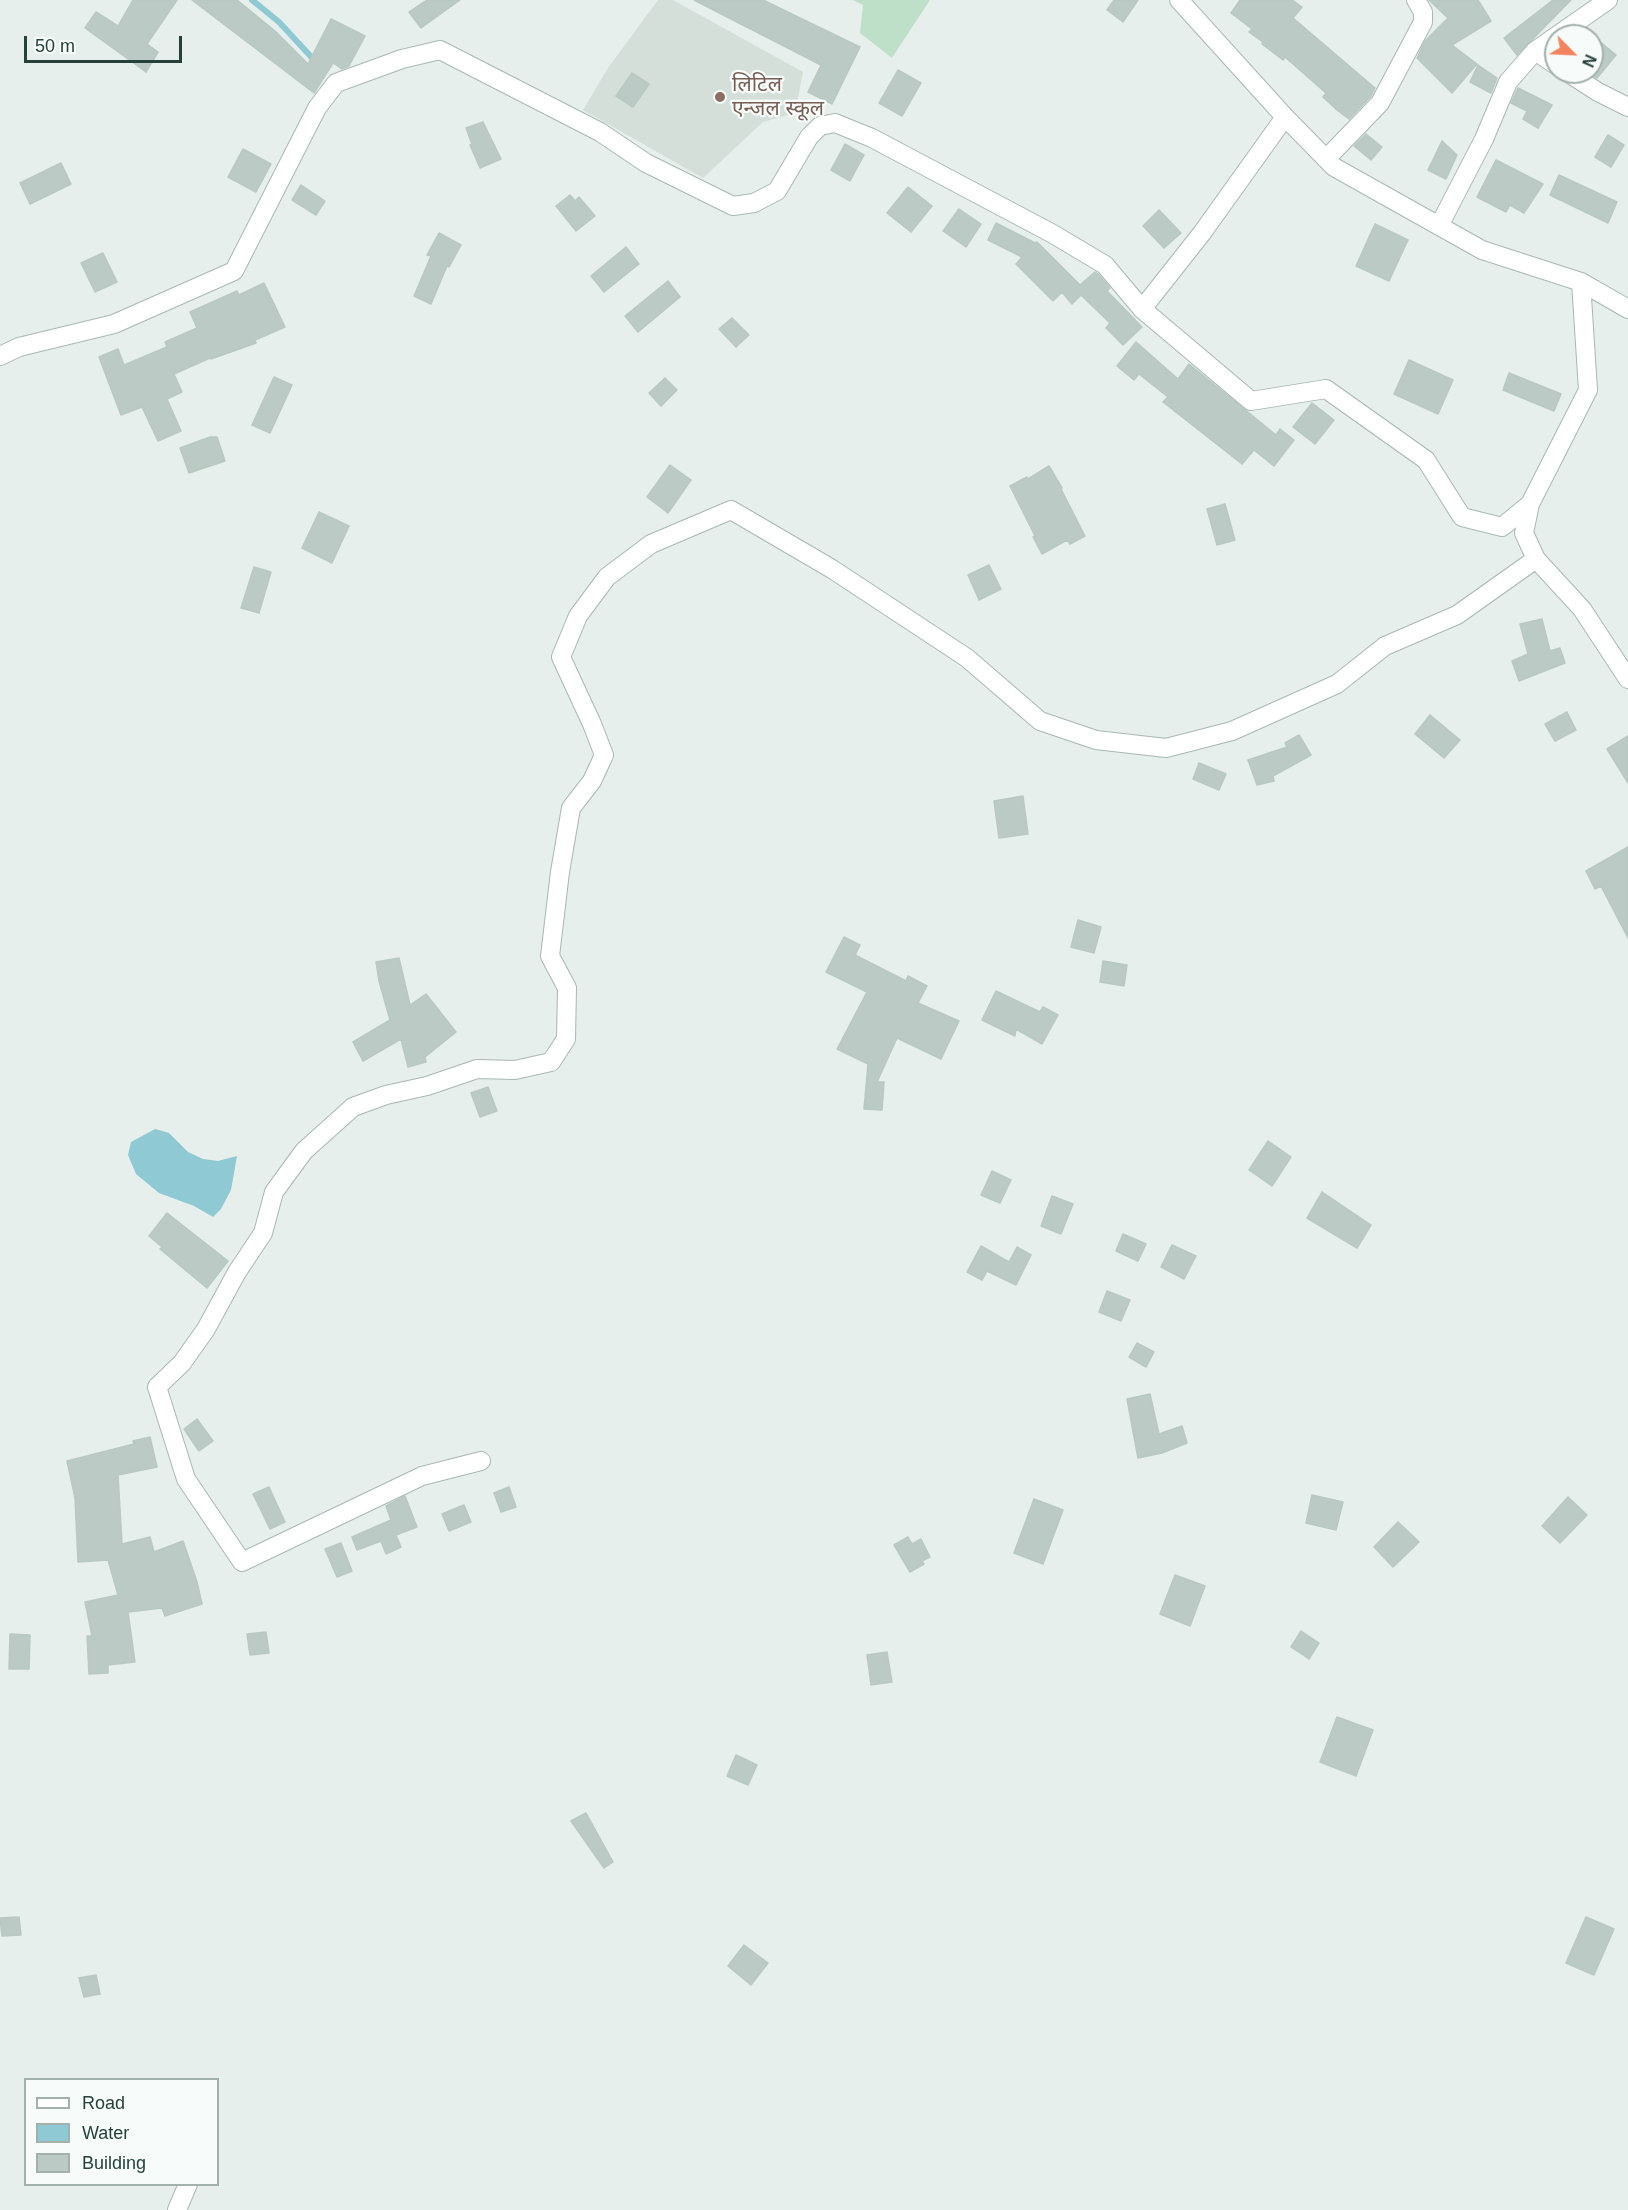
<!DOCTYPE html>
<meta charset="utf-8">
<style>
body{margin:0}
#map{position:relative;width:1628px;height:2210px;overflow:hidden;background:#e6efeb;font-family:Arial,sans-serif}
canvas{display:block}
.legend{position:absolute;left:24px;top:2078px;width:195px;height:108px;box-sizing:border-box;background:#f7fbf9;border:2px solid #a3b1ad;margin:0;padding:8px 10px;list-style:none;font-size:18px;color:#24423a}
.legend li{display:flex;align-items:center;gap:12px;height:30px}
.legend b{width:30px;border:2px solid #a3b1ad}
.north{position:absolute;left:1544px;top:24px;width:60px;height:60px;box-sizing:border-box;background:#f7fbf9;border:2px solid #a3b1ad;border-radius:50%;rotate:114deg;font-size:16px;font-weight:700;line-height:24px;text-align:center;color:#24423a}
.north::after{content:'';display:block;margin:auto;width:21px;height:27px;background:#f4845f;clip-path:polygon(50% 0,100% 100%,50% 72%,0 100%)}
.scale{position:absolute;left:24px;top:36px;width:158px;height:27px;box-sizing:border-box;border:3px solid #24423a;border-top:0;padding-left:8px;font-size:18px;line-height:21px;white-space:nowrap;color:#24423a;-webkit-text-stroke:4px #f7fbf9;paint-order:stroke}
</style>
<div id="map">
<canvas width="1628" height="2210"></canvas>
<ul class="legend">
<li><b style="height:8px;background:#fff"></b>Road</li>
<li><b style="height:16px;background:#8ec9d4"></b>Water</li>
<li><b style="height:16px;background:#bbcac4"></b>Building</li>
</ul>
<div class="north">N</div>
<div class="scale">50 m</div>
</div>
<script>
const g = document.querySelector('canvas').getContext('2d');
g.lineJoin = 'round';
function paint(path, color) { g.fillStyle = color; g.fill(path, 'evenodd'); }
const toPath = rows => new Path2D(rows.map(r => 'M' + r).join(''));
function trace(path, color, width, dash) { g.strokeStyle = color; g.lineWidth = width; g.lineCap = dash ? 'butt' : 'round'; g.setLineDash(dash || []); g.stroke(path); }
function drawText(font, color, halo, rows, align = 'center') {
  g.font = font + ' Arial,"Noto Sans Devanagari",sans-serif'; g.lineWidth = 4.5; g.setLineDash([]); g.textBaseline = 'middle'; g.strokeStyle = halo; g.fillStyle = color; for (const [text, x, y, turn = 0] of rows) {
    g.save(); g.translate(x, y); g.rotate((+turn || 0) * Math.PI / 180); g.textAlign = isNaN(turn) ? turn : align; if (halo) g.strokeText(text, 0, 0); g.fillText(text, 0, 0); g.restore();
  }
}
paint(toPath([
 [658,0,673,0,803,72,795,113,763,122,703,178,583,110,608,68]
]), '#d4dfda');
paint(toPath([
 [853,0,930,0,892,58,860,33,863,5]
]), '#bfe0c8');
paint(toPath([
 [155,1129,169,1133,188,1152,203,1159,218,1161,237,1156,231,1190,221,1209,213,1217,194,1206,159,1193,136,1174,128,1155,131,1142]
]), '#8ec9d4');
trace(toPath([
 [252,0,279,22,315,61]
]), '#8ec9d4', 6);
const building = toPath([
 [133,0,177,0,147,44,158,52,146,72,85,28,96,12,118,26,133,0],
 [192,0,237,0,275,31,308,64,331,19,365,36,349,66,342,69,333,63,314,93,192,0],
 [427,0,460,0,421,28,409,12,427,0],
 [694,0,763,0,860,47,832,104,808,92,821,65,694,0],
 [1114,0,1138,0,1123,22,1107,10,1114,0],
 [1240,0,1292,0,1302,7,1293,18,1375,88,1371,96,1349,119,1337,110,1323,97,1326,93,1285,57,1283,60,1262,44,1263,42,1249,32,1252,29,1231,13,1240,0],
 [1429,0,1478,0,1491,21,1452,45,1477,64,1452,93,1417,58,1425,41,1448,18,1429,0],
 [1553,0,1571,0,1517,55,1504,38,1553,0],
 [1592,35,1616,55,1597,78,1592,75,1592,35],
 [1478,65,1497,78,1491,93,1470,82,1478,65],
 [898,70,921,83,902,116,879,103,898,70],
 [632,73,649,84,633,107,616,96,632,73],
 [1518,88,1552,105,1538,128,1523,119,1527,111,1511,103,1518,88],
 [483,122,501,159,480,168,470,145,472,144,466,128,483,122],
 [1366,134,1382,147,1371,160,1354,146,1366,134],
 [1608,135,1624,145,1611,167,1595,157,1608,135],
 [1442,141,1457,155,1446,179,1428,170,1442,141],
 [845,144,864,155,850,181,831,170,845,144],
 [243,149,271,164,256,192,228,177,243,149],
 [1496,160,1543,184,1524,213,1510,205,1506,212,1477,197,1496,160],
 [61,163,71,184,30,204,20,183,61,163],
 [1559,175,1617,202,1608,223,1550,195,1559,175],
 [301,185,325,201,316,215,292,200,301,185],
 [908,187,932,206,911,232,887,213,908,187],
 [570,195,575,201,579,197,595,216,576,231,556,206,570,195],
 [959,209,981,224,966,247,943,231,959,209],
 [1159,210,1181,233,1164,248,1143,226,1159,210],
 [996,223,1035,243,1037,242,1080,285,1095,272,1098,274,1110,288,1107,291,1142,327,1123,345,1106,328,1110,323,1081,295,1072,304,1062,292,1053,301,1016,264,1022,257,988,240,996,223],
 [1375,224,1408,240,1389,281,1356,266,1375,224],
 [439,233,461,245,449,267,447,266,431,304,414,296,431,256,427,255,439,233],
 [626,247,639,264,604,292,591,276,626,247],
 [103,253,117,282,95,292,81,263,103,253],
 [668,281,680,297,638,332,625,316,668,281],
 [264,283,285,327,255,340,256,343,211,359,210,358,174,374,182,392,167,399,181,431,158,441,142,407,121,415,99,357,118,349,124,365,167,347,165,342,197,328,190,312,237,291,239,295,264,283],
 [732,318,749,335,736,347,719,329,732,318],
 [1136,342,1178,379,1189,364,1276,435,1280,429,1294,440,1274,466,1254,450,1242,464,1163,402,1168,397,1139,374,1134,380,1117,366,1136,342],
 [1409,360,1453,380,1438,414,1394,394,1409,360],
 [1509,373,1561,394,1554,411,1503,390,1509,373],
 [274,377,292,385,270,433,252,425,274,377],
 [665,378,677,390,661,406,649,393,665,378],
 [1312,403,1334,420,1315,444,1293,427,1312,403],
 [210,437,217,437,225,461,189,473,180,448,210,437],
 [670,465,691,480,668,513,647,497,670,465],
 [1049,466,1062,488,1061,489,1085,536,1070,544,1067,540,1042,554,1033,537,1035,536,1010,486,1027,477,1028,479,1049,466],
 [1225,504,1235,540,1217,545,1207,509,1225,504],
 [319,512,349,526,332,563,302,548,319,512],
 [989,565,1001,589,979,600,968,575,989,565],
 [254,567,271,572,259,613,241,608,254,567],
 [1542,619,1550,651,1560,648,1565,663,1519,681,1512,661,1528,654,1520,624,1542,619],
 [1567,712,1576,730,1555,741,1545,724,1567,712],
 [1430,715,1460,740,1444,758,1415,734,1430,715],
 [1299,735,1311,755,1273,776,1274,781,1257,785,1248,760,1287,747,1285,743,1299,735],
 [1628,736,1628,783,1607,749,1628,736],
 [1199,763,1226,774,1219,790,1193,779,1199,763],
 [1023,796,1028,834,999,838,994,801,1023,796],
 [1628,847,1628,938,1601,886,1595,889,1586,871,1628,847],
 [1078,920,1101,927,1094,953,1071,947,1078,920],
 [844,937,860,945,855,955,906,981,908,976,927,986,918,1003,959,1021,941,1059,897,1038,877,1082,884,1082,882,1110,864,1109,868,1064,837,1049,867,992,826,972,844,937],
 [399,958,410,1005,426,994,456,1032,425,1057,426,1062,408,1067,401,1039,363,1061,353,1042,390,1020,379,981,376,962,399,958],
 [1103,961,1127,965,1124,986,1100,982,1103,961],
 [996,991,1040,1012,1043,1007,1058,1015,1042,1044,1016,1029,1015,1036,982,1020,996,991],
 [488,1087,497,1111,480,1117,471,1093,488,1087],
 [1268,1141,1291,1157,1272,1186,1249,1170,1268,1141],
 [992,1171,1011,1180,1000,1203,981,1195,992,1171],
 [1322,1192,1371,1225,1357,1248,1307,1218,1322,1192],
 [1052,1196,1073,1204,1061,1234,1041,1226,1052,1196],
 [167,1213,228,1261,207,1288,160,1249,162,1247,149,1236,167,1213],
 [1123,1234,1146,1244,1138,1261,1116,1251,1123,1234],
 [1172,1245,1196,1256,1184,1279,1161,1267,1172,1245],
 [981,1246,1009,1262,1017,1247,1031,1255,1016,1285,987,1271,982,1280,967,1272,981,1246],
 [1107,1291,1130,1300,1121,1321,1099,1312,1107,1291],
 [1137,1343,1154,1352,1146,1367,1129,1357,1137,1343],
 [1150,1394,1159,1434,1182,1426,1187,1443,1162,1453,1138,1458,1127,1399,1150,1394],
 [197,1419,213,1441,199,1451,184,1429,197,1419],
 [150,1437,157,1467,118,1475,122,1544,150,1537,154,1552,183,1541,197,1582,202,1604,165,1616,162,1608,128,1612,135,1662,108,1665,108,1673,89,1674,87,1636,92,1636,85,1602,118,1595,108,1560,78,1562,75,1498,67,1461,134,1444,133,1441,150,1437],
 [269,1487,285,1522,270,1529,253,1494,269,1487],
 [509,1487,516,1507,501,1512,494,1493,509,1487],
 [1312,1495,1343,1502,1336,1530,1306,1523,1312,1495],
 [405,1496,417,1527,396,1535,401,1547,386,1554,381,1541,357,1550,352,1537,391,1520,386,1506,405,1496],
 [1568,1497,1587,1515,1560,1543,1542,1526,1568,1497],
 [1034,1499,1063,1510,1043,1564,1014,1553,1034,1499],
 [464,1505,471,1522,449,1531,442,1514,464,1505],
 [1398,1522,1419,1542,1393,1567,1374,1547,1398,1522],
 [908,1537,912,1544,921,1539,930,1557,922,1561,924,1564,910,1572,894,1545,908,1537],
 [341,1543,352,1571,337,1577,325,1549,341,1543],
 [1175,1575,1205,1586,1190,1626,1160,1614,1175,1575],
 [1301,1631,1319,1643,1309,1659,1291,1647,1301,1631],
 [266,1632,269,1653,250,1655,247,1634,266,1632],
 [10,1634,30,1635,29,1669,9,1669,10,1634],
 [887,1652,892,1682,871,1685,867,1655,887,1652],
 [1337,1717,1373,1730,1356,1776,1320,1762,1337,1717],
 [736,1755,757,1765,748,1785,727,1776,736,1755],
 [586,1813,613,1862,604,1868,571,1821,586,1813],
 [19,1917,21,1935,2,1936,0,1918,19,1917],
 [1586,1917,1614,1929,1594,1975,1566,1963,1586,1917],
 [744,1945,768,1963,751,1985,728,1966,744,1945],
 [96,1975,100,1994,84,1997,79,1978,96,1975]
]);
paint(building, '#bbcac4');
trace(building, '#b8c9c2', 1.5);
const street = toPath([
 [1179,0,1285,117,1334,167,1482,250,1581,282,1628,309],
 [1535,51,1556,65],
 [1567,72,1598,92,1628,107],
 [1326,159,1380,103,1423,22,1423,12,1416,0],
 [1439,226,1484,139,1508,82,1535,51,1608,0],
 [1581,282,1588,390,1530,504,1524,533,1536,559,1582,609,1628,679],
 [1142,309,1202,233,1285,117],
 [0,356,19,347,114,324,234,271,317,108,336,83,402,59,440,50,600,132,646,163,733,206,754,203,777,191,809,137,820,126,835,123,872,138,1053,234,1105,265,1142,309,1251,401,1326,389,1426,460,1462,517,1502,527,1530,504],
 [481,1461,422,1476,242,1562,186,1479,157,1387,182,1363,206,1329,237,1272,263,1233,274,1192,304,1151,353,1107,386,1095,427,1086,477,1069,515,1070,551,1062,566,1039,567,988,550,956,560,872,571,808,592,781,604,755,592,724,561,657,578,616,607,577,651,544,731,510,832,569,967,658,1040,721,1096,740,1166,748,1232,731,1337,684,1385,646,1457,615,1536,559],
 [177,2210,188,2184]
]);
trace(street, '#a8b8b2', 20);
trace(street, '#fff', 18);
for (const [x, y, r, color] of [
 [720,97,6,"#8d6e63"]
]) { const dot = new Path2D(); dot.arc(x, y, r, 0, 2 * Math.PI); g.fillStyle = color; g.fill(dot); trace(dot, '#f7fbf9', 2); }
drawText('21px', '#785e54', '#f7fbf9', [
 ["लिटिल",732,85],
 ["एन्जल स्कूल",732,109]
], 'left');
</script>
